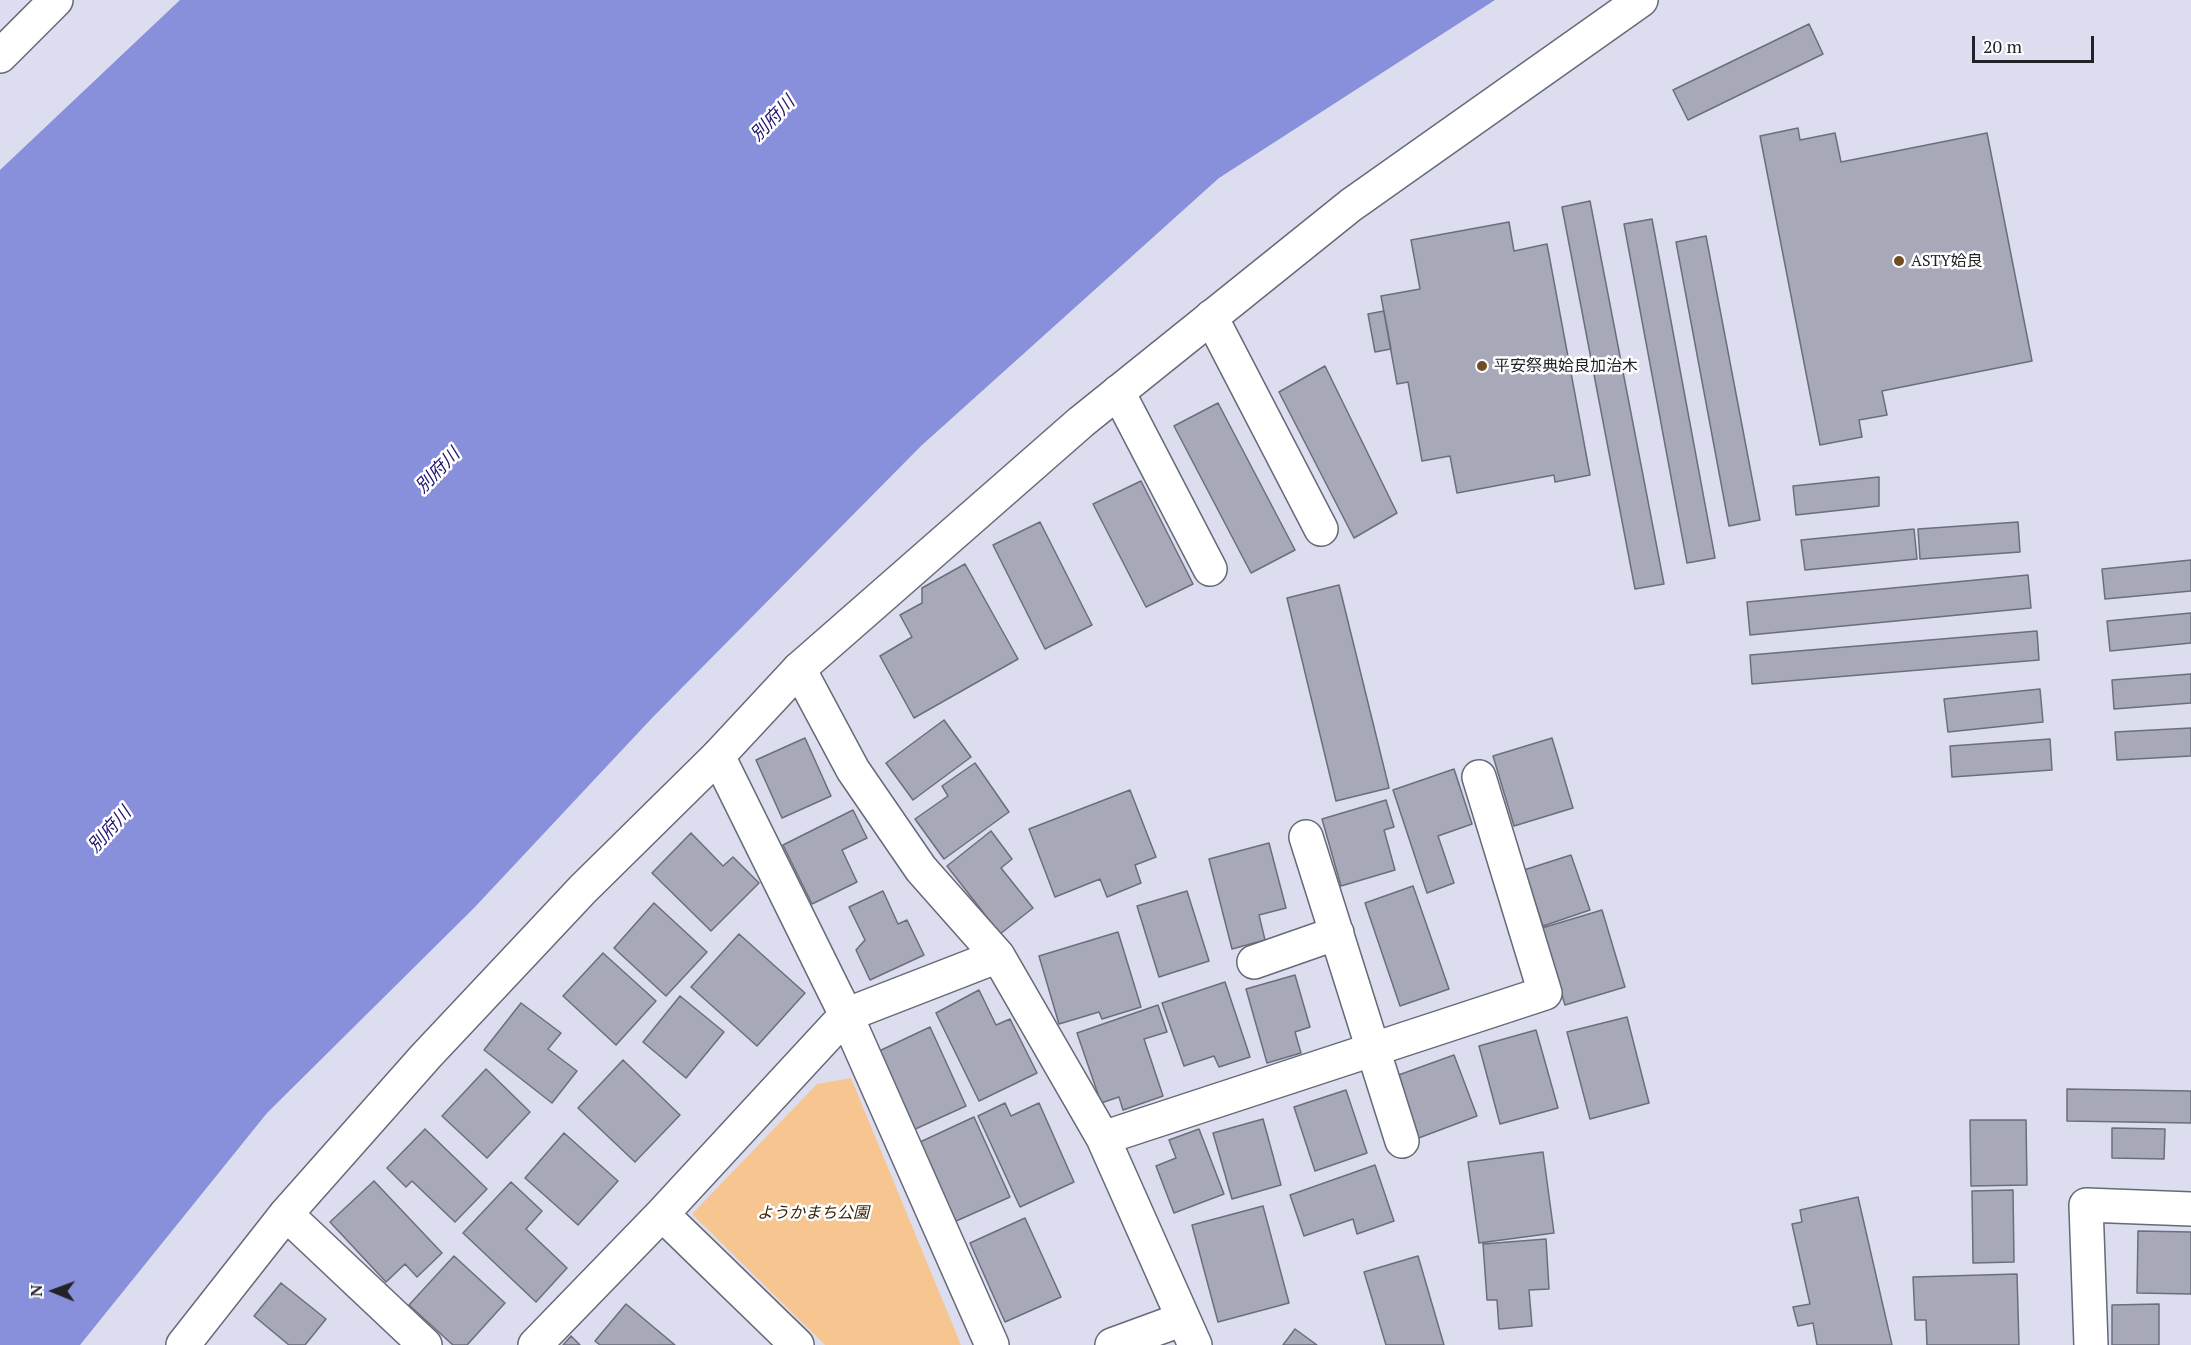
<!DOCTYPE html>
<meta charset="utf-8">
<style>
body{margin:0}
#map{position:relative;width:2191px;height:1345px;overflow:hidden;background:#dcdeef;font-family:"PT Serif",serif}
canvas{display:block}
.north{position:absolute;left:24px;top:1261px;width:60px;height:60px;-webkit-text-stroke:4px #fff;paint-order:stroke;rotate:271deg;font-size:16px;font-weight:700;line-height:24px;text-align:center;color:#222329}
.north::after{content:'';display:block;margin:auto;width:21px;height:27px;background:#222329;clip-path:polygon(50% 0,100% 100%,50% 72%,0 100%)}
.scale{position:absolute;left:1972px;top:36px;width:122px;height:27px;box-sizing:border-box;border:3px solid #222329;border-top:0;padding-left:8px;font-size:18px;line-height:21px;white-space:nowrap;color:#222329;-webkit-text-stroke:4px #fff;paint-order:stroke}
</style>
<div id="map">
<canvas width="2191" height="1345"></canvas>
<div class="north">N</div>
<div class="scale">20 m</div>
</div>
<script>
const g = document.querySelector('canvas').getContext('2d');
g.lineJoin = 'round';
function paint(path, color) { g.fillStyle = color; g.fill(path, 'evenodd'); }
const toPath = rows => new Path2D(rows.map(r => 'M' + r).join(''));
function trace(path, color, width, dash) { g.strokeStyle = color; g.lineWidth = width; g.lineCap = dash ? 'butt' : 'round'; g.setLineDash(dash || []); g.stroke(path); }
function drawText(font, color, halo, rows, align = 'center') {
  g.font = font + ' "PT Serif","Noto Sans JP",serif'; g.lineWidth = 5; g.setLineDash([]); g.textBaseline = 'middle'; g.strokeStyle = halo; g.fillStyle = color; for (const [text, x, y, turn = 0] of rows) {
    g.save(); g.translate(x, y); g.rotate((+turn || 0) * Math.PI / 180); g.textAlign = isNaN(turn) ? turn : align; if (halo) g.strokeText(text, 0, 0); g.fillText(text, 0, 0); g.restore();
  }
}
paint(toPath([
 [851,1078,961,1345,825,1345,692,1214,817,1084]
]), '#f7c690');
paint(toPath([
 [180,0,1495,0,1219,178,921,446,652,718,474,908,267,1113,80,1345,0,1345,0,170]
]), '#888fdb');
const building = toPath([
 [1809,24,1823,54,1688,120,1673,90,1809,24],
 [1798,128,1800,140,1835,133,1841,162,1987,133,2032,361,1882,391,1887,415,1859,420,1862,437,1820,445,1760,136,1798,128],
 [1590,201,1664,584,1635,589,1562,207,1590,201],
 [1652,219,1715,558,1687,563,1624,224,1652,219],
 [1509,222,1514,251,1547,244,1590,475,1555,482,1554,475,1457,493,1450,456,1422,461,1408,382,1397,384,1381,296,1420,289,1411,240,1509,222],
 [1706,236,1760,520,1729,526,1676,242,1706,236],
 [1384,311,1391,349,1375,352,1368,314,1384,311],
 [1325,366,1397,513,1354,538,1279,392,1325,366],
 [1218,403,1295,550,1251,573,1174,426,1218,403],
 [1879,477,1879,506,1796,515,1793,486,1879,477],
 [1141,481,1193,584,1146,607,1093,504,1141,481],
 [1040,522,1092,625,1045,649,993,545,1040,522],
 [2018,522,2020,552,1920,559,1918,529,2018,522],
 [1914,529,1917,559,1805,570,1801,540,1914,529],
 [2191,560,2191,591,2105,599,2102,569,2191,560],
 [965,564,1018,659,914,718,880,656,912,637,900,615,922,603,922,588,965,564],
 [2028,575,2031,608,1750,635,1747,602,2028,575],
 [1339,585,1389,788,1336,801,1287,598,1339,585],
 [2191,613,2191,643,2110,651,2107,621,2191,613],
 [2037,631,2039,660,1752,684,1750,655,2037,631],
 [2191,674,2191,703,2114,709,2112,680,2191,674],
 [2040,689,2043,722,1948,732,1944,699,2040,689],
 [944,720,971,757,913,800,886,763,944,720],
 [2191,728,2191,756,2117,760,2115,732,2191,728],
 [805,738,831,796,782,818,756,760,805,738],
 [1552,738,1573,808,1514,826,1493,756,1552,738],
 [2050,739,2052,770,1952,777,1950,746,2050,739],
 [975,763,1009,812,944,859,915,819,948,796,942,786,975,763],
 [1454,769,1472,824,1438,836,1454,883,1427,893,1393,790,1454,769],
 [1130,790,1156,857,1135,865,1141,883,1107,897,1100,879,1055,897,1029,829,1130,790],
 [1386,800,1394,827,1384,830,1395,870,1341,886,1322,819,1386,800],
 [853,810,867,838,842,850,857,882,812,904,783,845,853,810],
 [991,831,1012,859,1001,868,1033,908,1000,934,947,866,991,831],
 [691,833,723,866,733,857,759,883,711,931,652,873,691,833],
 [1269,843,1286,908,1259,915,1265,940,1232,949,1209,859,1269,843],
 [1571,855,1590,910,1543,926,1524,870,1571,855],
 [1413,886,1449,989,1400,1006,1365,903,1413,886],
 [883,891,898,924,907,920,924,955,870,980,856,950,865,940,849,907,883,891],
 [1187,891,1209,961,1159,977,1137,906,1187,891],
 [654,903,707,952,666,996,614,948,654,903],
 [1602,910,1625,987,1565,1005,1542,928,1602,910],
 [1118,932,1141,1007,1102,1019,1099,1012,1059,1024,1039,956,1118,932],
 [739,934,805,993,757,1046,691,987,739,934],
 [603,953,656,1001,616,1045,563,996,603,953],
 [1295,975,1310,1027,1295,1032,1301,1053,1267,1063,1246,989,1295,975],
 [1225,982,1250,1057,1219,1067,1214,1056,1184,1066,1162,1003,1225,982],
 [979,990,996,1025,1010,1019,1037,1073,979,1101,936,1013,979,990],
 [680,996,724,1032,686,1078,643,1042,680,996],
 [521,1003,561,1033,548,1049,577,1071,552,1103,484,1050,521,1003],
 [1158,1005,1167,1032,1144,1039,1163,1096,1123,1110,1119,1097,1101,1103,1077,1033,1158,1005],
 [1627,1017,1649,1103,1590,1119,1567,1032,1627,1017],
 [930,1027,966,1106,911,1131,875,1053,930,1027],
 [1536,1030,1558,1108,1500,1124,1479,1046,1536,1030],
 [1454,1055,1477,1116,1416,1139,1393,1077,1454,1055],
 [623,1060,680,1115,635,1162,578,1108,623,1060],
 [486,1069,530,1112,487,1158,442,1116,486,1069],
 [2067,1089,2191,1091,2191,1123,2067,1121,2067,1089],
 [1346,1090,1367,1153,1315,1171,1294,1107,1346,1090],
 [1005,1103,1011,1116,1039,1103,1074,1182,1020,1207,978,1116,1005,1103],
 [974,1117,1010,1197,954,1222,918,1143,974,1117],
 [1263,1119,1281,1185,1232,1199,1213,1133,1263,1119],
 [1970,1120,2026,1120,2027,1185,1971,1186,1970,1120],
 [2112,1128,2165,1129,2164,1159,2112,1158,2112,1128],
 [425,1129,487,1189,455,1222,412,1181,406,1187,387,1168,425,1129],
 [1199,1129,1224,1194,1174,1213,1156,1166,1176,1158,1169,1140,1199,1129],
 [564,1133,618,1181,578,1225,525,1178,564,1133],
 [1543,1152,1554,1233,1479,1243,1468,1162,1543,1152],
 [1375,1165,1394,1221,1357,1234,1353,1219,1304,1236,1290,1195,1375,1165],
 [374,1181,442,1253,417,1277,405,1264,386,1282,330,1222,374,1181],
 [511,1182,542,1211,526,1229,567,1268,536,1302,463,1233,511,1182],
 [2013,1190,2014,1262,1973,1263,1972,1191,2013,1190],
 [1858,1197,1892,1345,1817,1345,1813,1323,1798,1326,1793,1307,1810,1304,1792,1224,1802,1222,1800,1210,1858,1197],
 [1263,1206,1289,1303,1218,1322,1192,1225,1263,1206],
 [1025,1218,1061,1297,1005,1322,970,1243,1025,1218],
 [2138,1231,2191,1232,2191,1294,2137,1293,2138,1231],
 [1546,1239,1549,1289,1529,1290,1532,1326,1499,1329,1497,1300,1487,1300,1483,1244,1546,1239],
 [454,1256,505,1303,467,1345,453,1345,409,1305,454,1256],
 [1418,1256,1444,1345,1386,1345,1364,1272,1418,1256],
 [2017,1274,2019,1345,1927,1345,1926,1320,1915,1320,1913,1277,2017,1274],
 [281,1283,326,1319,305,1345,289,1345,254,1316,281,1283],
 [626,1304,675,1345,600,1345,595,1341,626,1304],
 [2159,1304,2159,1345,2112,1345,2112,1305,2159,1304],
 [1295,1329,1317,1345,1283,1345,1295,1329],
 [571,1336,580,1345,563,1345,571,1336]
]);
paint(building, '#a7a9b9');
trace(building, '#6b6e7c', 1.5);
const street = toPath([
 [0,56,56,0],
 [1211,317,1321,529],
 [1118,392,1210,569],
 [799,669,853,770,921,869,998,956,1103,1138,1195,1345],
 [718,756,846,1015,992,1345],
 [1306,837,1402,1141],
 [1254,962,1337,933],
 [1103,1138,1545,993,1479,777],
 [286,1214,425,1345],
 [662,1214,797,1345],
 [535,1345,662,1214,846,1015,998,956],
 [1112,1345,1183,1319],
 [2091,1345,2086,1205,2191,1209]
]);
const secondary = toPath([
 [183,1345,286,1214,426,1056,583,889,718,756,799,669,1081,422,1351,205,1641,0]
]);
trace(street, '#666977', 36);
trace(secondary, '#666977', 36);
trace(street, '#fff', 33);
trace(secondary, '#fff', 33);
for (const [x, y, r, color] of [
 [1899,261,6,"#6f4e25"],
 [1482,366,6,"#6f4e25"]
]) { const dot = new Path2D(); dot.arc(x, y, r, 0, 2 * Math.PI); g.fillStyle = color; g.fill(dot); trace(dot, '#fff', 2); }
drawText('16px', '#222329', '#fff', [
 ["ASTY姶良",1911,261],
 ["平安祭典姶良加治木",1494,366]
], 'left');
drawText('italic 16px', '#3c2404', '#fff', [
 ["ようかまち公園",813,1213]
]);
drawText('italic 18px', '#21146d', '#fff', [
 ["別府川",773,119,-46],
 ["別府川",438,471,-46],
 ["別府川",110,830,-48]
]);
</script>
